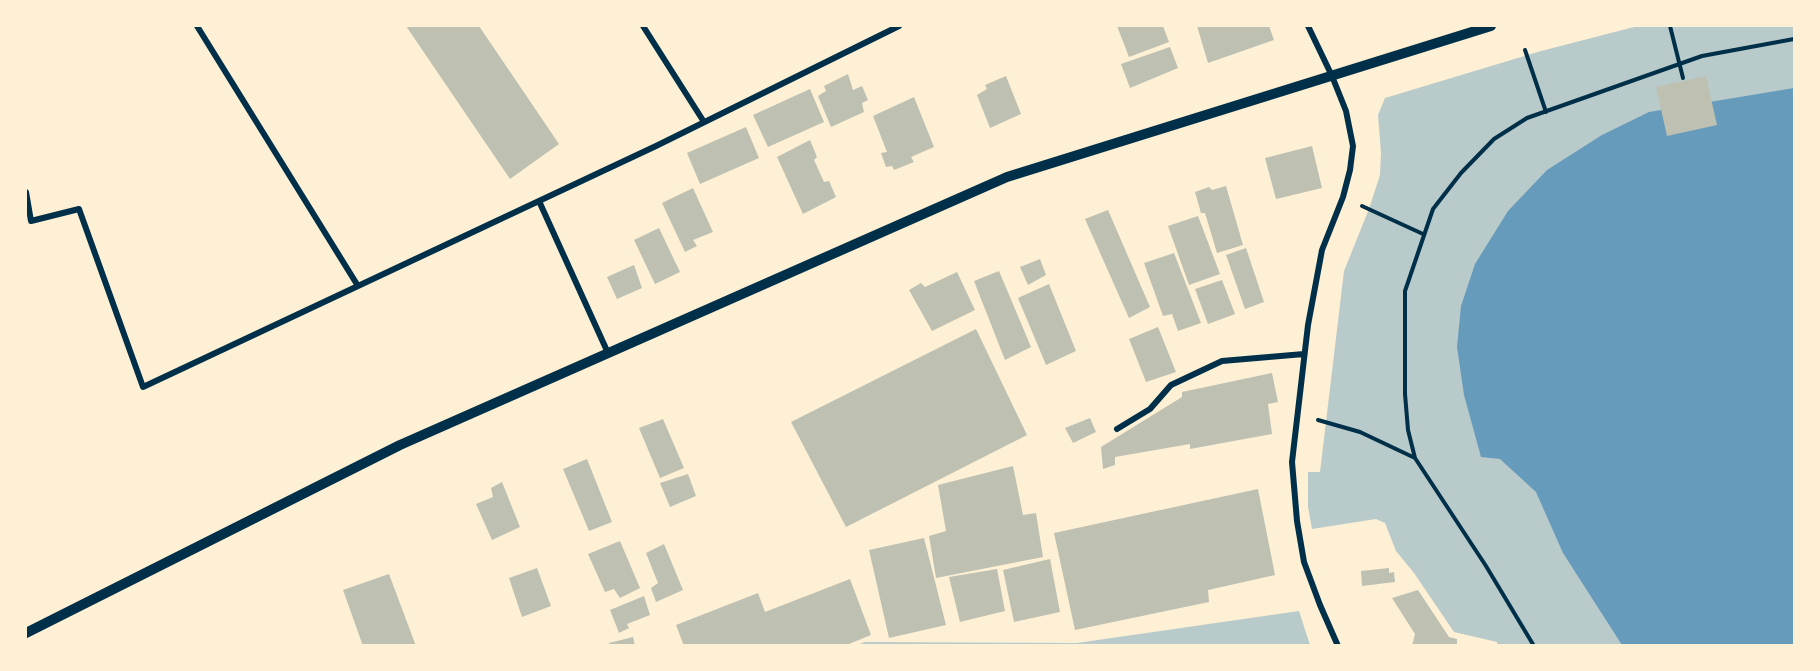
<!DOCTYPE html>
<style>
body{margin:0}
#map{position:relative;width:1820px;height:671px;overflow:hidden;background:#fdf0d5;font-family:"DM Sans",sans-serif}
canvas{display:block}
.frame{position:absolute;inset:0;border:27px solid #fdf0d5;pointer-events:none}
</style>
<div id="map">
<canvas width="1820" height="671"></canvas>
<div class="frame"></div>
</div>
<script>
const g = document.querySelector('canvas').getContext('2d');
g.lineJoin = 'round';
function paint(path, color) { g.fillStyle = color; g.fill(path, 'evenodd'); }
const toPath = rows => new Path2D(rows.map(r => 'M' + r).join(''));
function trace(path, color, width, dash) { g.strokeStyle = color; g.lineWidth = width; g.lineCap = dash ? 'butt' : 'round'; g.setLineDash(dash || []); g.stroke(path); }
paint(toPath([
 [1638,26,1794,26,1794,645,1498,646,1497,642,1454,632,1414,573,1396,551,1385,523,1376,519,1312,529,1308,507,1308,472,1320,472,1344,271,1369,209,1380,175,1381,153,1378,115,1385,98,1541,51],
 [1299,611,1310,645,857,645,865,642,1077,643]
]), '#b9caca');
paint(toPath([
 [1794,88,1794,645,1622,645,1563,553,1536,492,1500,459,1481,457,1464,395,1457,347,1461,306,1475,264,1508,211,1547,170,1602,135,1649,112]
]), '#669bbc');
paint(toPath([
 [406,26,479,26,559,144,510,179],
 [1117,26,1163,26,1169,42,1129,57],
 [1197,26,1269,26,1274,40,1208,63],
 [1170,47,1178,68,1130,88,1121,64],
 [848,74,853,90,862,86,868,100,862,103,864,112,831,127,818,96,826,91,824,86],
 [1006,76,1021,114,990,128,977,95,987,89,985,85],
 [1706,76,1717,125,1667,136,1656,87],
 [810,89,824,122,768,147,753,115],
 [914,97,934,147,911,157,914,162,894,170,892,166,886,167,881,153,887,152,873,116],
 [746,127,759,158,700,184,687,153],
 [810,140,817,157,814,160,824,182,829,181,836,197,803,214,777,157],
 [1312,146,1322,188,1276,199,1265,158],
 [1226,186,1243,245,1217,253,1205,213,1201,213,1195,192,1209,187,1212,190],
 [693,188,713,232,693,240,697,246,685,252,662,203],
 [1108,210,1150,307,1129,318,1085,219],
 [1198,216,1220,274,1189,285,1168,226],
 [659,228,680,272,655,284,634,240],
 [1246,248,1264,302,1245,309,1226,255],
 [1174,253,1201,323,1178,331,1172,314,1163,316,1144,263],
 [1040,259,1046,275,1028,285,1020,267],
 [634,265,642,288,617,299,607,277],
 [999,271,1031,347,1005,360,974,281],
 [957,272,975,310,932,331,909,290,921,283,925,287],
 [1222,280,1235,314,1208,324,1195,289],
 [1049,284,1076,351,1046,365,1018,298],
 [1158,327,1176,372,1146,382,1129,339],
 [976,329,1027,435,846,527,791,422],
 [1272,373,1278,402,1268,404,1272,434,1190,449,1190,444,1115,457,1115,465,1103,469,1101,447,1182,397,1182,392],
 [1090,418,1096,432,1073,443,1065,428],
 [663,419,684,468,660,478,639,428],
 [587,459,612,522,589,531,563,469],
 [1013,466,1023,515,1036,513,1043,557,936,578,929,536,946,531,938,485],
 [688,474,696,496,670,507,660,483],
 [502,482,520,527,492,540,476,504,493,497,491,488],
 [1258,489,1275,575,1208,590,1209,602,1075,630,1054,533],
 [924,538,946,625,889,638,869,550],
 [620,541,640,588,620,598,614,589,605,592,588,554],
 [664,544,683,590,656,602,651,588,658,583,646,553],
 [1050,559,1060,612,1014,622,1003,570],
 [537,568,551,606,522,617,509,578],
 [1389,568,1389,573,1394,572,1395,582,1362,586,1361,571],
 [997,569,1005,611,960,622,949,577],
 [389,574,416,646,363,646,343,590],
 [850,579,871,635,844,646,684,646,676,625,758,593,765,612],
 [1418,590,1449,637,1457,639,1457,646,1412,646,1415,634,1392,598],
 [644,596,650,615,627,624,629,628,619,633,610,610],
 [633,637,635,646,610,646,609,643]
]), '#bec0b2');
trace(toPath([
 [1670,26,1683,78],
 [1525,50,1546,112],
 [1362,206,1423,234],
 [1318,420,1360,432,1415,458,1486,566,1534,646],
 [1415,458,1408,430,1405,394,1405,291,1433,209,1461,173,1494,139,1527,118,1702,56,1794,39]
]), '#003049', 4);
trace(toPath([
 [197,26,358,286],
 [643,26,704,122],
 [1308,26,1332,76,1346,111,1353,146,1350,170,1343,197,1322,250,1308,325,1292,462,1297,521,1304,562,1320,605,1338,646],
 [26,192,31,221,79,209,143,387,656,146,899,26],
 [539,201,608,353],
 [1117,429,1150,409,1171,385,1222,361,1304,354]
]), '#003049', 6);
trace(toPath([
 [26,633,400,445,1007,177,1491,26]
]), '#003049', 10);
</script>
